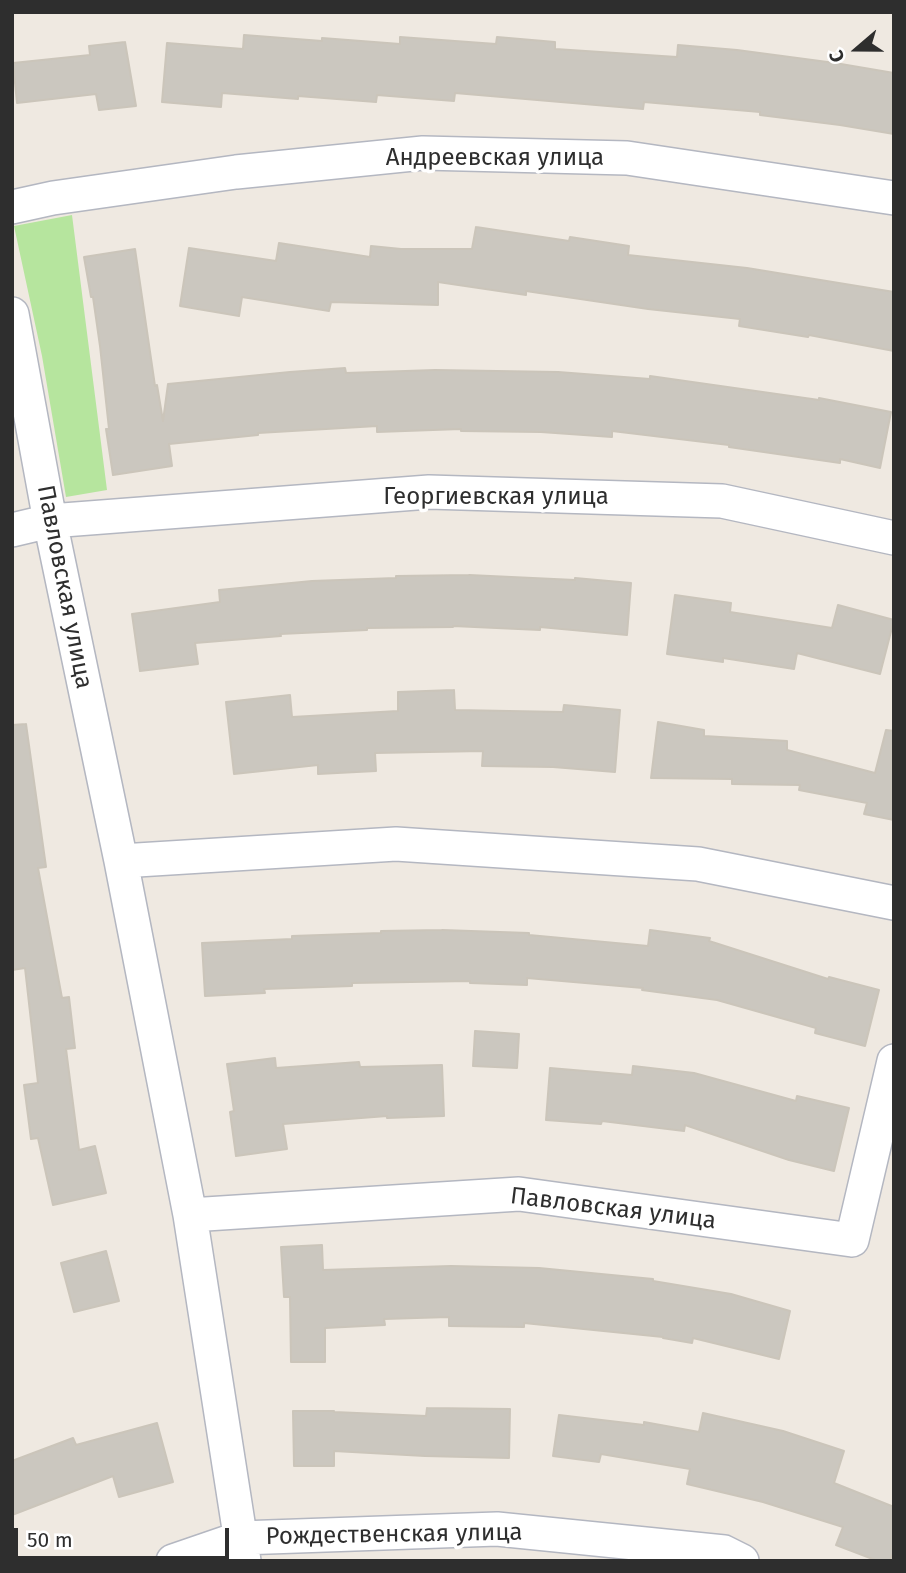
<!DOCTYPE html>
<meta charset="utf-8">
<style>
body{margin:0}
#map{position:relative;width:906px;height:1573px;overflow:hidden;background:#efe9e1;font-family:"Fira Sans",sans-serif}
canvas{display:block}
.frame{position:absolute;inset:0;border:14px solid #2e2e2e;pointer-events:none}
.north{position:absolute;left:822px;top:14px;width:70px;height:70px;-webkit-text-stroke:5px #fff;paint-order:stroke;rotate:250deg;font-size:19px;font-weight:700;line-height:28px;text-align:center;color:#2e2e2e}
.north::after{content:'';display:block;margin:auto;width:24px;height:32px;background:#2e2e2e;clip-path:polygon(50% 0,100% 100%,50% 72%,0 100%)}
.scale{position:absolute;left:14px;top:1528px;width:215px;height:32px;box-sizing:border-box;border:4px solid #2e2e2e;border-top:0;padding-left:9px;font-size:21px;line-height:24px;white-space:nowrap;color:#2e2e2e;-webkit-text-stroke:5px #fff;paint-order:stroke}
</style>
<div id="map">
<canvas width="906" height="1573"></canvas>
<div class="frame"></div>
<div class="north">С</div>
<div class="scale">50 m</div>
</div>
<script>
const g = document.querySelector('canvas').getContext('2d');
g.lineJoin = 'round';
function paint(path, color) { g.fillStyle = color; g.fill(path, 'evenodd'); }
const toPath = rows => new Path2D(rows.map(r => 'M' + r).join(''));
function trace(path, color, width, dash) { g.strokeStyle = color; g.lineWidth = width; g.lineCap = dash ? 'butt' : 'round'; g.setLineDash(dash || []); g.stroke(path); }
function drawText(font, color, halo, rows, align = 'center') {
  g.font = font + ' "Fira Sans",sans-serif'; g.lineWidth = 7; g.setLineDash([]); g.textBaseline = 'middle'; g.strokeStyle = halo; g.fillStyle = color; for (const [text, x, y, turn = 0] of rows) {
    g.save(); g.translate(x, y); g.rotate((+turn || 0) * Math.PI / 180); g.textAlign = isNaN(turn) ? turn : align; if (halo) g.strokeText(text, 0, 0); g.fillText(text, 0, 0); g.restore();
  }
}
paint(toPath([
 [72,215,107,490,66,497,42,356,14,226]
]), '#b6e59e');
const building = toPath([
 [244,35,322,41,322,38,400,44,400,37,496,44,497,37,555,42,555,49,677,57,678,45,737,50,835,63,894,73,894,134,840,125,760,115,760,112,644,102,643,109,455,93,454,101,377,95,376,102,298,96,298,99,222,93,221,107,162,102,167,43,243,49,244,35],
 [125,42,136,106,99,110,96,94,17,103,13,63,90,55,89,46,125,42],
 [476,227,569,241,570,237,629,246,628,255,747,268,894,292,894,351,809,335,808,337,739,326,740,319,648,309,526,291,526,295,438,282,438,305,331,302,329,311,242,297,239,316,180,306,189,248,276,261,279,243,370,257,371,246,401,249,472,249,476,227],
 [135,249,155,386,157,385,163,421,168,384,290,372,345,368,346,373,435,370,558,372,650,379,650,376,819,400,819,398,891,412,880,468,840,459,840,463,729,447,729,445,612,431,612,437,541,432,461,431,461,429,377,432,377,426,258,433,258,435,169,444,172,466,113,475,106,429,109,429,100,346,93,297,91,297,84,257,135,249],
 [469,575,575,580,575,578,631,583,627,635,540,627,540,630,453,626,453,627,367,628,367,630,280,634,281,636,195,643,198,664,140,671,132,614,220,602,219,590,312,581,396,578,396,576,469,575],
 [675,595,731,603,730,612,832,628,838,605,894,620,880,674,797,653,794,669,723,658,723,662,667,654,675,595],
 [454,690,455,710,563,712,564,705,620,710,615,772,553,767,482,766,483,751,375,753,376,771,318,774,318,765,234,774,226,702,290,695,292,717,398,711,398,692,454,690],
 [658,722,704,730,704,736,787,741,787,750,875,773,886,730,894,731,894,820,864,814,867,803,799,790,800,785,732,784,732,779,651,778,658,722],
 [26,724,46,867,38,868,62,998,69,997,75,1048,66,1049,79,1150,95,1146,106,1193,53,1205,38,1138,31,1139,24,1085,38,1083,25,968,12,970,12,725,26,724],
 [442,930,529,933,529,935,648,946,650,930,710,938,709,941,828,979,829,977,879,990,865,1046,815,1033,816,1028,717,1000,642,990,643,988,527,978,527,985,470,983,470,981,352,983,352,986,264,989,265,993,205,996,202,943,292,939,292,936,381,933,381,931,442,930],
 [475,1031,519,1034,517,1068,473,1066,475,1031],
 [275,1058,276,1068,359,1062,360,1067,442,1065,444,1116,387,1118,387,1116,283,1124,287,1149,236,1156,230,1112,234,1111,227,1064,275,1058],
 [633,1066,694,1073,796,1101,797,1096,849,1108,834,1171,789,1160,685,1125,684,1131,602,1121,601,1124,546,1120,550,1068,632,1075,633,1066],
 [322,1245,323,1270,451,1266,539,1268,653,1279,653,1281,731,1294,790,1311,779,1359,693,1338,692,1343,663,1338,663,1337,524,1323,524,1327,449,1326,449,1317,384,1319,385,1325,325,1328,325,1362,291,1362,290,1297,284,1297,281,1247,322,1245],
 [106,1251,119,1301,74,1312,61,1263,106,1251],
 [427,1408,510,1409,509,1458,425,1456,334,1451,334,1466,294,1466,293,1411,334,1411,334,1412,426,1416,427,1408],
 [703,1413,783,1431,844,1451,834,1483,894,1507,894,1551,890,1561,878,1561,836,1545,843,1527,763,1502,687,1484,690,1469,601,1454,599,1462,553,1456,559,1415,644,1425,644,1422,699,1432,703,1413],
 [157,1423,173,1482,119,1497,113,1476,12,1515,12,1461,73,1438,76,1445,157,1423]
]);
paint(building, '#cbc7bf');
trace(building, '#cbc5ba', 2);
const minor = toPath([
 [12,207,53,198,236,172,423,153,627,158,894,198],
 [12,314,50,521,121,861,190,1215,244,1561],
 [12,530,50,521,429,492,722,501,894,538],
 [121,861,396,844,698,864,894,903],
 [190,1215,519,1194,852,1240,894,1061],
 [173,1561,240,1538,497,1529,724,1552,742,1561]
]);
trace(minor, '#b4b7c1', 36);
trace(minor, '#fff', 33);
drawText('24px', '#2e2e2e', '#fff', [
 ["Андреевская улица",495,158],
 ["Георгиевская улица",496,497],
 ["Павловская улица",64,587,79],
 ["Павловская улица",613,1209,7],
 ["Рождественская улица",394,1535,-1]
]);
</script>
